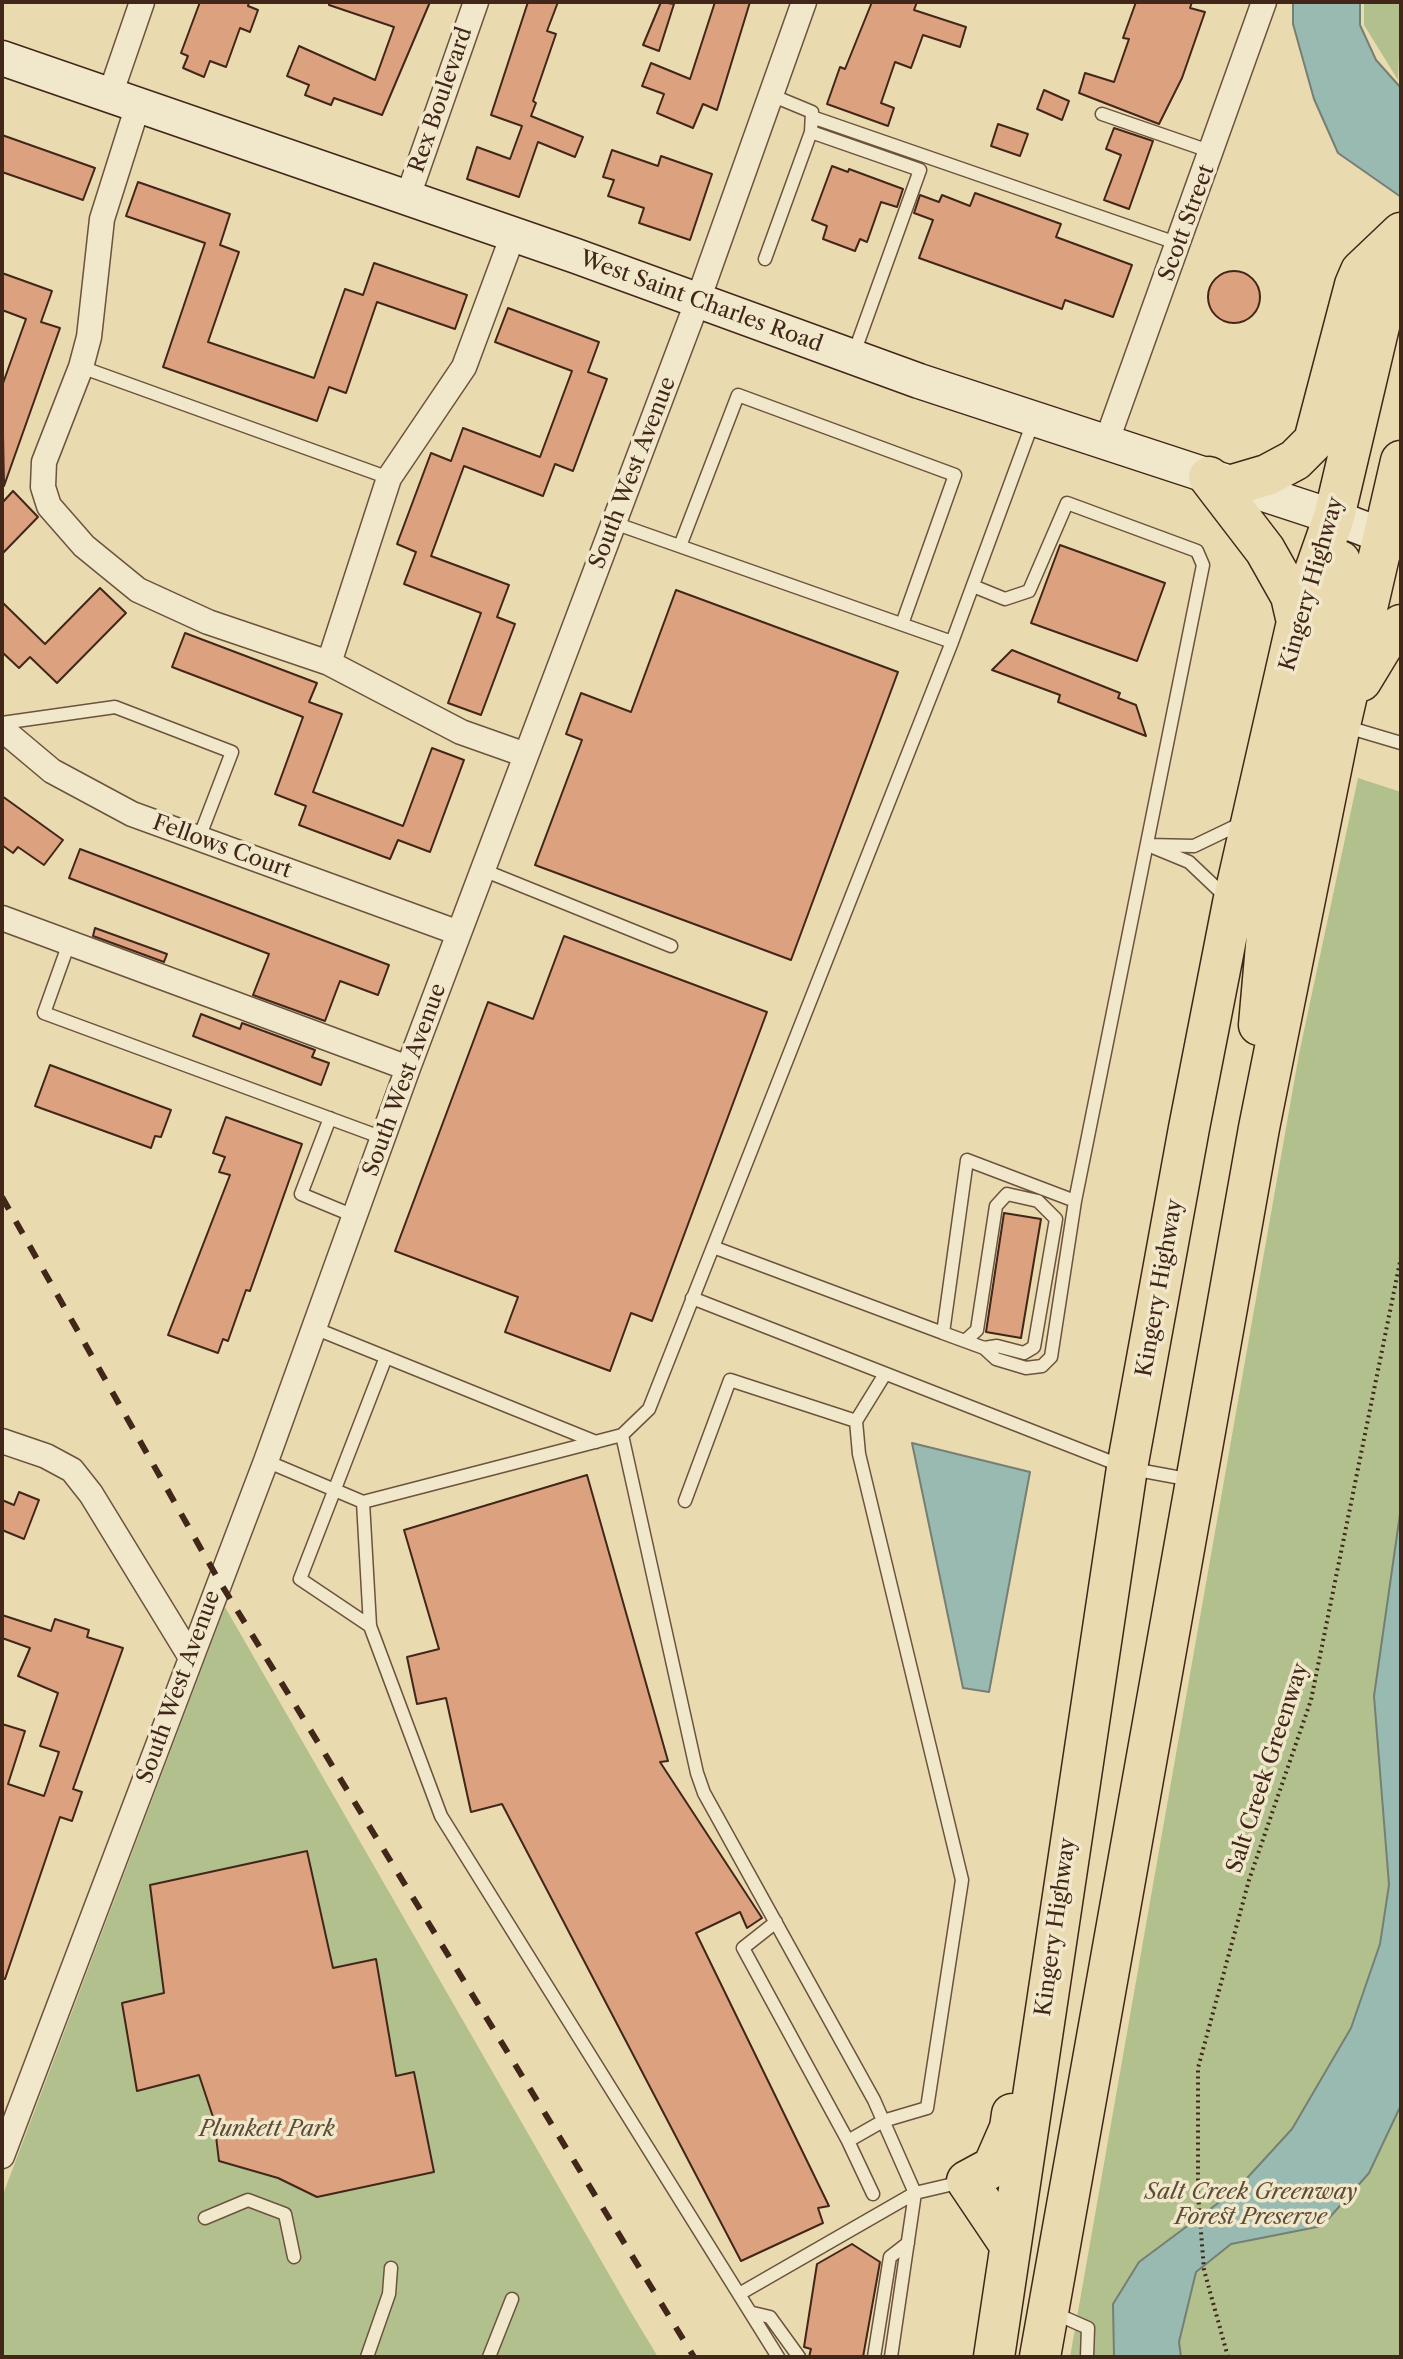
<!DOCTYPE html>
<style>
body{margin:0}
#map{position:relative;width:1403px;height:2359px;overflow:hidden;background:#eadaaf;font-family:"Libre Caslon Text",serif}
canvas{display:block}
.frame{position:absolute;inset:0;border:4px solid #412619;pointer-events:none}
</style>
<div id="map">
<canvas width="1403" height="2359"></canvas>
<div class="frame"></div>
</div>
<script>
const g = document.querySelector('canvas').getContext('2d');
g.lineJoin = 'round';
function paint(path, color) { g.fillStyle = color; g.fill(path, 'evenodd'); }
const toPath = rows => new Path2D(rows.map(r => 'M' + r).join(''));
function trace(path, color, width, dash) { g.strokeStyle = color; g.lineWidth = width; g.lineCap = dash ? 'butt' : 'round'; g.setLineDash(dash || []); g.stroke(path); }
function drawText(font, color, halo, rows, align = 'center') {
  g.font = font + ' "Libre Caslon Text",serif'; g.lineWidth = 7; g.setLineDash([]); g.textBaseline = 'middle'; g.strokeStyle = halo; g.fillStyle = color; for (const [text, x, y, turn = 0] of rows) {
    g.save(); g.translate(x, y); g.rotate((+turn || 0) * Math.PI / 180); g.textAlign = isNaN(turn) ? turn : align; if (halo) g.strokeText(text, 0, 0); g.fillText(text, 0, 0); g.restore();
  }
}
paint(toPath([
 [1364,2,1401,2,1398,80,1364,25],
 [1358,778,1401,792,1401,2357,1070,2357,1299,1054],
 [225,1607,629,2309,658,2357,2,2357,2,2197]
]), '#b2c08e');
const water = toPath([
 [1293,2,1360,2,1360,25,1376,60,1401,88,1401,197,1338,153,1314,99,1293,24,1293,2],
 [912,1443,1030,1472,989,1692,963,1688,912,1443],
 [1401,1507,1401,2105,1369,2173,1322,2226,1231,2244,1196,2272,1179,2342,1181,2357,1114,2357,1113,2304,1139,2262,1237,2189,1292,2129,1351,2028,1380,1944,1389,1885,1374,1696,1401,1507]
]);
paint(water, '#99bab1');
trace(water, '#767f74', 2);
const building = toPath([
 [200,2,249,2,248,6,258,10,250,32,240,28,226,67,210,61,204,77,183,68,188,56,181,53,200,2],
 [329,2,430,2,382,115,334,98,331,105,305,95,309,85,287,76,299,46,375,80,394,27,329,5,329,2],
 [528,2,558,2,547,31,556,34,533,101,536,103,531,116,583,137,575,157,538,142,519,197,467,179,477,147,510,159,522,126,491,115,528,2],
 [661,2,674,4,659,51,643,45,661,2],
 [715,2,750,2,717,110,703,104,693,128,657,113,664,94,642,86,651,63,690,79,715,2],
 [872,2,917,2,914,10,966,27,960,47,923,35,911,68,895,62,881,103,894,108,888,126,827,104,840,67,845,69,872,2],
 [1136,2,1192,2,1190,8,1205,12,1182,78,1159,124,1079,93,1085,73,1114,82,1129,39,1123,38,1136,2],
 [1044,90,1069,101,1062,120,1037,109,1044,90],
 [998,124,1028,134,1020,156,991,146,998,124],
 [1114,128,1153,141,1129,209,1104,200,1121,155,1106,149,1114,128],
 [2,135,95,168,83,200,2,172,2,135],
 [612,150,658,166,661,156,712,174,690,240,639,223,644,208,608,196,614,180,603,177,612,150],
 [832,166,848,172,849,169,903,189,897,207,881,202,867,242,860,239,855,251,823,239,827,226,812,220,832,166],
 [138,182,230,214,220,245,239,252,208,342,314,378,345,289,363,295,374,263,467,295,455,329,377,302,346,393,329,387,317,421,163,367,205,243,126,216,138,182],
 [975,193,1061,224,1056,237,1132,265,1113,317,1065,300,1062,309,919,258,933,220,914,213,920,195,939,202,942,195,970,206,975,193],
 '1208 297a26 26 0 1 1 52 0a26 26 0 1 1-52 0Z',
 [2,273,52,291,41,322,60,328,4,486,2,386,26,319,2,310,2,273],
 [508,308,599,342,588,372,607,379,573,471,555,464,543,496,464,466,431,556,509,585,497,617,515,624,481,715,448,703,481,613,404,584,416,552,397,544,431,453,451,461,463,428,540,457,572,371,495,342,508,308],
 [13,491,38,517,2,554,2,503,13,491],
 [1060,545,1165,583,1137,661,1031,623,1060,545],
 [100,588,126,613,57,683,30,657,19,668,2,652,2,602,45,644,100,588],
 [676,590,898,672,791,960,535,865,582,740,566,734,581,693,631,712,676,590],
 [185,633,317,683,309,702,342,714,313,792,403,826,432,748,464,760,430,852,398,840,390,859,299,825,306,806,275,794,303,717,172,667,185,633],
 [1012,650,1120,693,1118,698,1136,705,1146,736,1058,702,1060,695,992,670,1012,650],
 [2,796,63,840,44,865,18,847,13,853,2,845,2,796],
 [80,849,389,965,378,995,340,981,325,1021,253,995,269,954,69,878,80,849],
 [95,928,167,954,164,962,93,936,95,928],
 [564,936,767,1012,652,1321,631,1313,610,1371,505,1332,518,1297,395,1251,488,1002,533,1019,564,936],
 [201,1014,240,1029,242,1023,315,1050,312,1057,329,1063,321,1085,193,1036,201,1014],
 [50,1065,171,1110,161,1137,155,1136,151,1148,35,1106,50,1065],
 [226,1117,302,1144,250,1291,246,1290,228,1341,223,1339,218,1353,168,1335,230,1175,219,1172,225,1157,213,1153,226,1117],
 [1004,1213,1041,1219,1021,1338,986,1332,1004,1213],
 [587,1475,668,1761,660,1762,762,1918,747,1928,740,1912,696,1933,829,2206,818,2208,823,2223,741,2261,502,1804,471,1812,446,1698,417,1704,407,1657,439,1649,404,1530,587,1475],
 [19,1492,39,1500,24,1539,2,1530,2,1500,14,1505,19,1492],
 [2,1615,51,1631,55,1619,89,1630,87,1637,123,1648,73,1789,82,1792,72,1821,60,1817,5,1979,2,1978,2,1724,25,1731,8,1784,44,1796,59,1752,40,1746,58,1693,18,1676,30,1648,2,1638,2,1615],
 [307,1851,333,1968,376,1959,396,2076,414,2072,434,2172,317,2197,278,2178,219,2161,214,2120,199,2075,137,2091,122,2003,164,1993,150,1885,307,1851],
 [852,2244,880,2262,863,2357,809,2357,811,2349,804,2347,817,2264,852,2244]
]);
paint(building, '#dca17f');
trace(building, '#412619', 2);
const service = toPath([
 [1102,114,1212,152],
 [812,117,1179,244],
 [811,132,920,170,853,356],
 [765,259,811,132,812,112,771,95],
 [81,367,389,478],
 [614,523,952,642,1033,422],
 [680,546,738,395,955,475,902,624],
 [2,723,115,707,232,752,199,838],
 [1347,727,1401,743],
 [1148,845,1194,846,1242,823],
 [1155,848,1189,862,1227,898],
 [483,870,671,946],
 [69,943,44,1013,383,1138],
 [330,1118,301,1194,354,1216],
 [713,1247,943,1333,967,1160,1075,1201,1203,565,1197,551,1067,503,1029,591,1005,599,973,586],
 [692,1298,1127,1468,1192,1480],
 [314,1328,596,1442],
 [943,1333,984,1348,996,1359,1026,1368,1042,1366,1051,1357,1075,1201],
 [965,1341,977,1330,996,1206,1007,1194,1038,1201,1056,1219,1034,1347,1024,1353,997,1346,984,1348],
 [622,1435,697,1773,704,1793,874,2100,915,2193,891,2357],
 [266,1461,363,1502,622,1435,649,1409,952,642],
 [685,1501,730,1380,856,1421],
 [363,1502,370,1626,441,1816,778,2357],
 [370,1626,300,1579,386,1357],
 [776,1922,743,1948,848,2141,883,2121,927,2108,962,1880,859,1454,856,1421,885,1374],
 [848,2141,873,2194],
 [205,2218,248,2200,285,2214,294,2257],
 [741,2293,915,2193,962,2182],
 [753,2313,770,2317,799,2357],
 [1054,2313,1088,2328,1087,2357],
 [367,2357,389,2294,391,2268],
 [489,2357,512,2299],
 [874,2357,890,2257,908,2243]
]);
const minor = toPath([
 [110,95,142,2],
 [138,105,102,219,89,337,81,367,44,462,43,487,49,506,84,546,138,590,208,622,329,663,461,732,526,755],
 [407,199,476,2],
 [1106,443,1264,2],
 [329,663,389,478,464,367,513,235],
 [2,729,52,771,132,814,459,933],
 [2,918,408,1068],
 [2,1441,46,1456,72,1470,91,1494,190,1656],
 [2,2156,266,1461,408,1068,698,300,804,2]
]);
const secondary = toPath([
 [2,58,576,256,919,381,1334,517,1401,543]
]);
const trunk = toPath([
 [1209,477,1265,550,1291,596,1297,622],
 [1233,485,1267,475,1295,460,1314,441,1355,285,1361,271,1401,233],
 [1361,681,1390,633,1401,625],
 [1259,1025,1271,889,1340,561],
 [1010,2245,967,2181,993,2167,1010,2128,1012,2114],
 [994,2357,1127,1468,1189,1128,1233,903,1297,622,1334,517,1401,233],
 [1040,2357,1259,1128,1340,725,1401,461]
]);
trace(service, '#6b533e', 15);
trace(minor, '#6b533e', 27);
trace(secondary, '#412619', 37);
trace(trunk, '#412619', 43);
trace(toPath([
 [1228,2357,1204,2270,1198,2194,1198,2068,1249,1880,1311,1700,1401,1257]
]), '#412619', 4, [2, 4]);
trace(service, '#f1e7cb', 12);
trace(minor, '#f1e7cb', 24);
trace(secondary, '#f1e7cb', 34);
trace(trunk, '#eadaaf', 40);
trace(toPath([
 [2,1197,218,1579,694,2357]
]), '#412619', 6, [14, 14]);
drawText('22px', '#412619', '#f1e7cb', [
 ["Rex Boulevard",441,100,-71],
 ["Scott Street",1187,223,-70],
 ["West Saint Charles Road",701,302,20],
 ["South West Avenue",633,473,-69],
 ["Kingery Highway",1312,584,-74],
 ["Fellows Court",222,847,20],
 ["South West Avenue",405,1080,-70],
 ["Kingery Highway",1160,1288,-80],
 ["South West Avenue",179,1687,-70],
 ["Salt Creek Greenway",1268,1768,-72],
 ["Kingery Highway",1056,1927,-82]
]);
drawText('italic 22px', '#5d4c36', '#f1e7cb', [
 ["Plunkett Park",267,2130],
 ["Salt Creek Greenway",1251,2193],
 ["Forest Preserve",1251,2218]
]);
</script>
